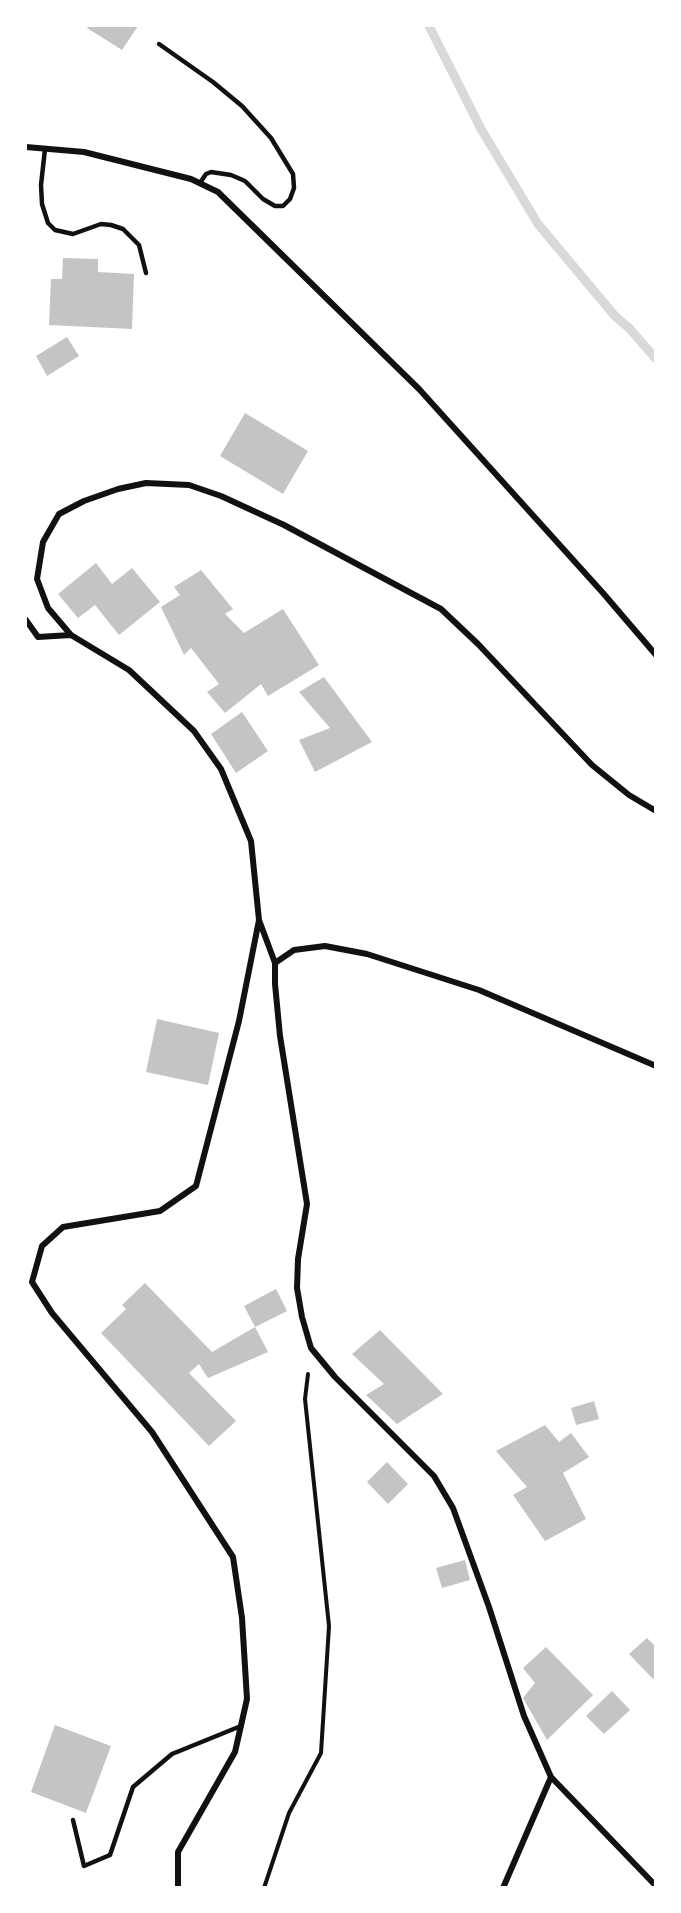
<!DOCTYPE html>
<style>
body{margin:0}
#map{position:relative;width:681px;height:1913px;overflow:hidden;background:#fff;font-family:"Asap Condensed",sans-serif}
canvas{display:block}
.frame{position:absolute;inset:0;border:27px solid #fff;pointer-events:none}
</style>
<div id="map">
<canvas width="681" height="1913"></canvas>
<div class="frame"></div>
</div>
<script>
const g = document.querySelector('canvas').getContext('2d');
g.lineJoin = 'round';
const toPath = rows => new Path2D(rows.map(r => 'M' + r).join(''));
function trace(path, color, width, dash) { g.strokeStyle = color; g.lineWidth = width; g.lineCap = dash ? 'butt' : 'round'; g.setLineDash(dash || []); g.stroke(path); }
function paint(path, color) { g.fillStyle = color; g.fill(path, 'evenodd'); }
trace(toPath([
 [429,26,481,129,538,224,614,315,630,329,656,359]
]), '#d9d9d9', 9);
paint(toPath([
 [89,26,138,26,122,50,87,28],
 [63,258,98,259,98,272,134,274,132,329,49,325,51,279,62,279],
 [67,337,79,356,47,376,36,356],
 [245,413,308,451,283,494,220,456],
 [96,563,112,584,132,568,160,602,119,635,95,605,78,618,58,594],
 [201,570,233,609,225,614,244,633,283,609,319,665,268,696,261,684,225,713,207,692,219,684,191,648,184,655,161,607,180,595,174,587],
 [324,677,372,742,315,772,299,740,330,728,299,692],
 [242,712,268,751,236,773,211,734],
 [157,1019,219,1033,208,1085,146,1072],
 [145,1283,212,1352,255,1327,268,1352,208,1378,199,1364,189,1373,236,1421,209,1446,101,1333,126,1309,122,1305],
 [276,1289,287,1311,255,1327,244,1306],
 [380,1330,443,1394,397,1424,366,1395,384,1384,352,1354],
 [594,1401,599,1419,576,1425,571,1408],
 [545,1425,559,1442,571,1433,589,1457,563,1473,586,1519,545,1541,513,1495,527,1487,496,1451],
 [387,1462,408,1484,388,1504,367,1482],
 [465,1560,470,1580,442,1588,436,1568],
 [647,1638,656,1647,656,1676,653,1679,629,1654],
 [546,1647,593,1695,547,1740,523,1698,535,1683,523,1668],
 [612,1691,630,1710,604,1734,586,1716],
 [55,1725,111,1746,86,1813,31,1792]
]), '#c4c4c4');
trace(toPath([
 [264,1888,289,1813,321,1753,329,1626,305,1399,308,1374]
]), '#111', 4);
trace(toPath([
 [159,44,213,82,242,106,271,138,293,174,294,188,290,199,283,206,275,206,263,199,245,181,231,175,211,172,206,174,200,183],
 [45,149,41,185,42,204,48,223,55,230,73,234,101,224,111,225,123,229,139,245,146,273],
 [73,1820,84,1866,110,1855,133,1787,172,1754,241,1726]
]), '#111', 4.5);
trace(toPath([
 [26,147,84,152,191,179,218,192,419,389,603,593,656,655],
 [26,620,38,637,71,635],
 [275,963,294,950,325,946,367,954,479,990,656,1066],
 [551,1777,656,1886],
 [178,1888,178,1852,235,1752,247,1699,242,1618,233,1557,152,1432,52,1313,32,1282,42,1246,63,1227,160,1211,196,1186,239,1021,259,920],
 [503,1888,551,1777,524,1716,489,1607,453,1508,434,1476,335,1377,311,1348,302,1317,297,1288,298,1259,307,1204,280,1036,275,984,275,963,259,920,251,841,221,769,194,731,129,670,71,635,48,608,37,579,43,542,59,514,84,501,118,489,146,483,189,485,221,496,284,525,441,609,478,644,592,765,629,795,656,811]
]), '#111', 6);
</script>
